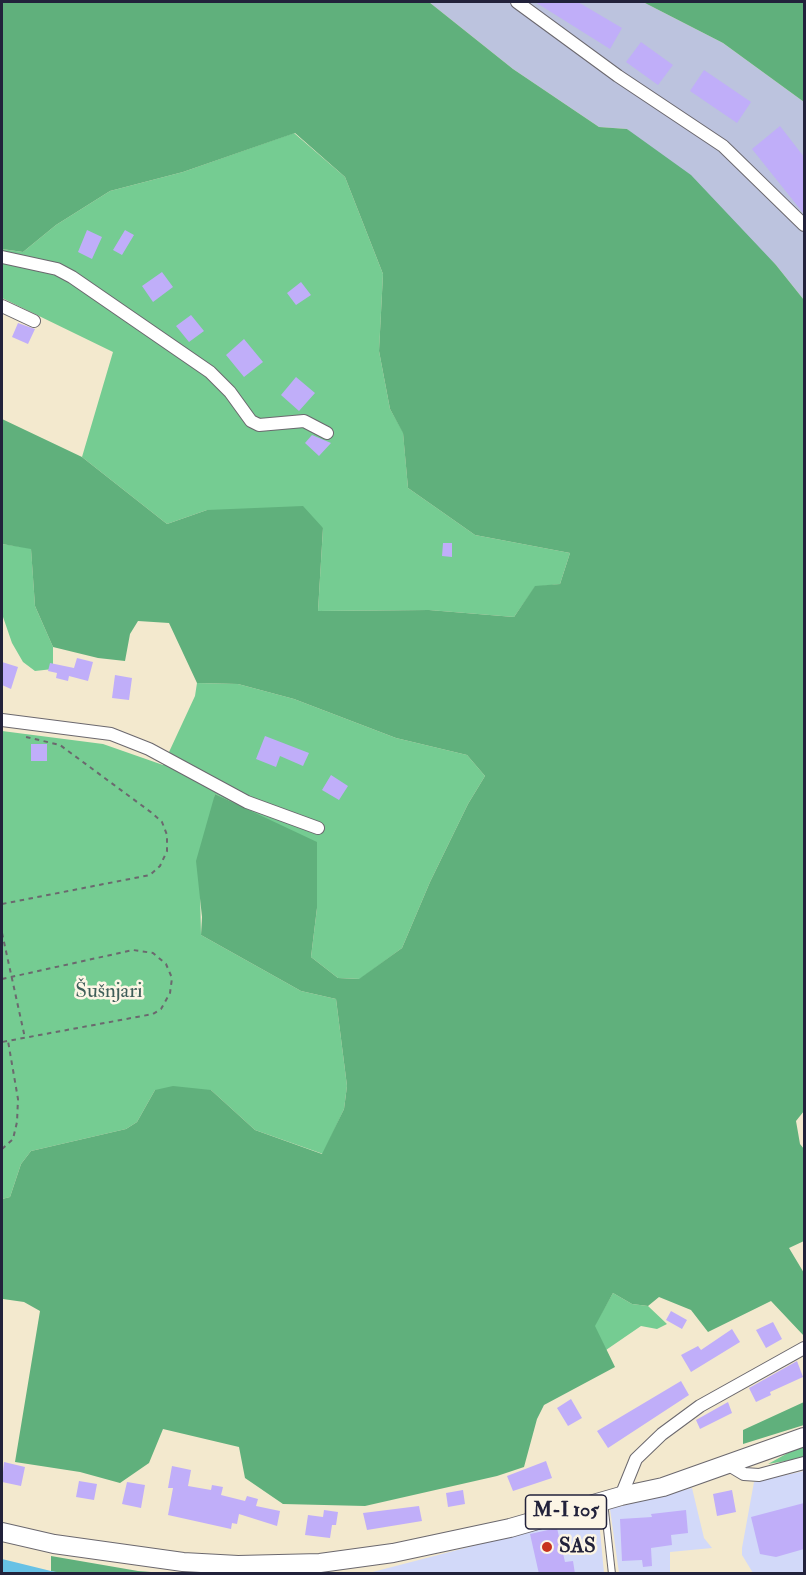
<!DOCTYPE html>
<meta charset="utf-8">
<style>
body{margin:0}
#map{position:relative;width:806px;height:1575px;overflow:hidden;background:#f3e9ce;font-family:"IM FELL Double Pica",serif}
canvas{display:block}
.frame{position:absolute;inset:0;border:3px solid #22223b;pointer-events:none}
</style>
<div id="map">
<canvas width="806" height="1575"></canvas>
<div class="frame"></div>
</div>
<script>
const g = document.querySelector('canvas').getContext('2d');
g.lineJoin = 'round';
function paint(path, color) { g.fillStyle = color; g.fill(path, 'evenodd'); }
const toPath = rows => new Path2D(rows.map(r => 'M' + r).join(''));
function trace(path, color, width, dash) { g.strokeStyle = color; g.lineWidth = width; g.lineCap = dash ? 'butt' : 'round'; g.setLineDash(dash || []); g.stroke(path); }
function drawText(font, color, halo, rows, align = 'center') {
  g.font = font + ' "IM FELL Double Pica",serif'; g.lineWidth = 5; g.setLineDash([]); g.textBaseline = 'middle'; g.strokeStyle = halo; g.fillStyle = color; for (const [text, x, y, turn = 0] of rows) {
    g.save(); g.translate(x, y); g.rotate((+turn || 0) * Math.PI / 180); g.textAlign = isNaN(turn) ? turn : align; if (halo) g.strokeText(text, 0, 0); g.fillText(text, 0, 0); g.restore();
  }
}
paint(toPath([
 [804,1471,804,1573,753,1573,742,1555,742,1548,754,1482],
 [692,1488,704,1538,712,1548,670,1552,670,1573,619,1573,610,1509],
 [598,1510,604,1573,365,1574,492,1541]
]), '#d2d9f9');
paint(toPath([
 [429,2,643,2,723,43,804,102,804,300,776,265,627,129,599,127,513,69]
]), '#bcc3de');
paint(toPath([
 [294,133,345,177,383,274,379,351,390,409,403,432,408,488,475,535,570,553,560,584,535,587,514,617,429,610,318,611,323,528,207,510,167,524,82,457,113,352,2,298,2,249,23,252,56,225,110,191,183,172],
 [2,544,31,548,35,606,53,647,53,669,35,671,23,662,12,643,2,614],
 [197,683,238,684,294,699,396,738,467,755,485,776,468,804,430,882,402,948,360,979,338,978,311,957,317,908,243,808,215,794,200,889,201,935,301,991,336,999,347,1086,344,1109,323,1154,255,1130,211,1090,155,1090,137,1122,126,1129,31,1151,21,1164,10,1197,2,1199,2,731,103,744,163,765,195,696],
 [613,1293,632,1304,648,1306,667,1324,657,1329,641,1326,606,1350,594,1326],
 [804,1444,804,1458,768,1464]
]), '#75cc92');
paint(toPath([
 [2,2,429,2,513,69,599,127,627,129,691,175,776,265,804,300,804,1111,796,1121,800,1144,804,1149,804,1241,789,1248,804,1273,804,1336,771,1301,708,1332,691,1310,659,1297,648,1306,632,1304,613,1293,595,1326,615,1367,544,1405,537,1419,524,1467,497,1476,365,1506,283,1504,245,1478,239,1447,163,1429,149,1463,120,1483,80,1472,15,1462,40,1311,24,1302,3,1299,2,1306,2,1199,10,1197,21,1164,31,1151,126,1129,137,1122,155,1090,173,1086,211,1090,255,1130,322,1154,344,1109,347,1086,336,999,301,991,201,935,202,917,196,861,215,794,317,842,317,908,311,957,338,978,359,979,402,948,430,882,468,804,485,776,467,755,396,738,294,699,238,684,197,683,169,623,138,621,130,634,125,661,98,658,53,647,35,606,31,549,2,544,2,419,82,457,167,524,207,510,303,506,323,528,318,611,429,610,514,617,535,586,560,584,570,553,475,535,408,488,403,433,390,409,379,351,383,274,345,177,295,133,183,172,110,191,56,225,23,252,2,249],
 [643,2,804,2,804,102,723,43],
 [804,1402,804,1425,743,1444,743,1430],
 [51,1556,138,1571,164,1573,63,1574,51,1571]
]), '#60b07c');
paint(toPath([
 [2,1559,51,1571,63,1573,2,1573]
]), '#67c1e5');
paint(toPath([
 [535,2,578,2,622,28,610,49],
 [641,42,673,65,658,85,626,62],
 [704,70,751,102,737,123,690,91],
 [780,126,804,157,804,214,752,149],
 [87,230,102,237,92,259,78,252],
 [125,230,134,235,122,255,113,250],
 [162,272,173,287,153,302,142,286],
 [301,282,311,295,296,305,287,293],
 [191,315,204,331,189,342,176,326],
 [18,323,35,329,28,344,12,337],
 [244,339,263,362,244,377,226,355],
 [296,377,315,393,299,411,281,395],
 [312,435,331,443,319,456,305,443],
 [443,543,452,543,452,557,442,556],
 [77,658,93,662,88,681,69,676,68,681,56,678,57,673,48,671,50,663,74,668],
 [2,662,18,667,11,689,2,685],
 [115,675,132,678,129,700,112,698],
 [265,736,309,753,303,766,280,756,276,767,256,759],
 [31,744,47,744,47,761,31,761],
 [331,775,348,786,339,800,322,790],
 [671,1311,687,1320,682,1329,666,1320],
 [773,1322,782,1339,766,1348,756,1330],
 [732,1329,740,1342,691,1372,681,1355,698,1346,701,1350],
 [797,1361,803,1377,770,1392,771,1395,756,1402,749,1388],
 [681,1381,689,1395,608,1448,597,1431],
 [571,1399,582,1418,568,1426,557,1408],
 [728,1402,732,1413,700,1429,696,1420],
 [546,1461,552,1478,513,1491,507,1476],
 [4,1462,25,1467,21,1486,2,1482],
 [172,1466,191,1470,188,1486,211,1490,212,1485,223,1487,221,1495,245,1501,247,1496,258,1499,256,1506,280,1511,277,1526,239,1514,237,1524,232,1523,231,1529,168,1515,173,1488,168,1488],
 [79,1481,97,1484,94,1500,76,1497],
 [127,1482,145,1485,141,1508,122,1504],
 [463,1490,465,1504,448,1507,446,1493],
 [732,1490,736,1512,717,1516,713,1494],
 [804,1503,804,1549,776,1557,760,1554,751,1517],
 [419,1506,422,1521,367,1530,363,1513],
 [324,1510,338,1512,336,1525,332,1525,330,1538,305,1535,308,1515,323,1517],
 [686,1510,688,1533,671,1535,672,1545,651,1548,652,1566,643,1567,642,1560,622,1561,620,1519,652,1517,651,1514],
 [557,1528,565,1562,573,1561,575,1574,539,1574,530,1534]
]), '#c0aef9');
const lane = toPath([
 [604,1502,612,1574]
]);
const street = toPath([
 [517,2,618,76,723,146,804,225],
 [2,257,57,269,72,277,210,372,230,392,251,421,259,425,304,421,327,433],
 [2,306,34,321],
 [2,720,111,734,149,749,247,802,318,828],
 [729,1465,744,1474,759,1475,804,1463],
 [621,1496,636,1459,662,1434,700,1406,804,1348]
]);
const primary = toPath([
 [2,1532,54,1544,183,1562,238,1565,320,1563,393,1553,510,1528,621,1496,663,1487,804,1437]
]);
trace(lane, '#6b686e', 8);
trace(street, '#6b686e', 14);
trace(primary, '#6b686e', 20);
trace(toPath([
 [2,904,150,875,160,866,167,851,167,835,162,822,152,813,60,745,22,736],
 [2,933,25,1038],
 [2,979,133,950,153,953,166,964,172,978,170,993,161,1009,153,1014,2,1042],
 [2,1149,13,1139,17,1122,18,1099,8,1041]
]), '#6b686e', 2, [4.5, 4.5]);
trace(lane, '#fff', 6);
trace(street, '#fff', 12);
trace(primary, '#fff', 18);
for (const [x, y, r, color] of [
 [547,1547,6,"#c8321e"]
]) { const dot = new Path2D(); dot.arc(x, y, r, 0, 2 * Math.PI); g.fillStyle = color; g.fill(dot); trace(dot, '#fcf5e5', 2); }
for (const [x, y, w] of [
 [566,1512,81]
]) { const box = new Path2D(); box.roundRect(x - w / 2, y - 17, w, 34, 4.5); g.fillStyle = '#fcf5e5'; g.fill(box); trace(box, '#22223b', 1.5); }
drawText('bold 20px', '#22223b', null, [
 ["M-I 105",566,1512]
]);
drawText('21px', '#3f5e59', '#fcf5e5', [
 ["Šušnjari",109,992]
]);
drawText('bold 21px', '#22223b', '#fcf5e5', [
 ["SAS",559,1547]
], 'left');
</script>
